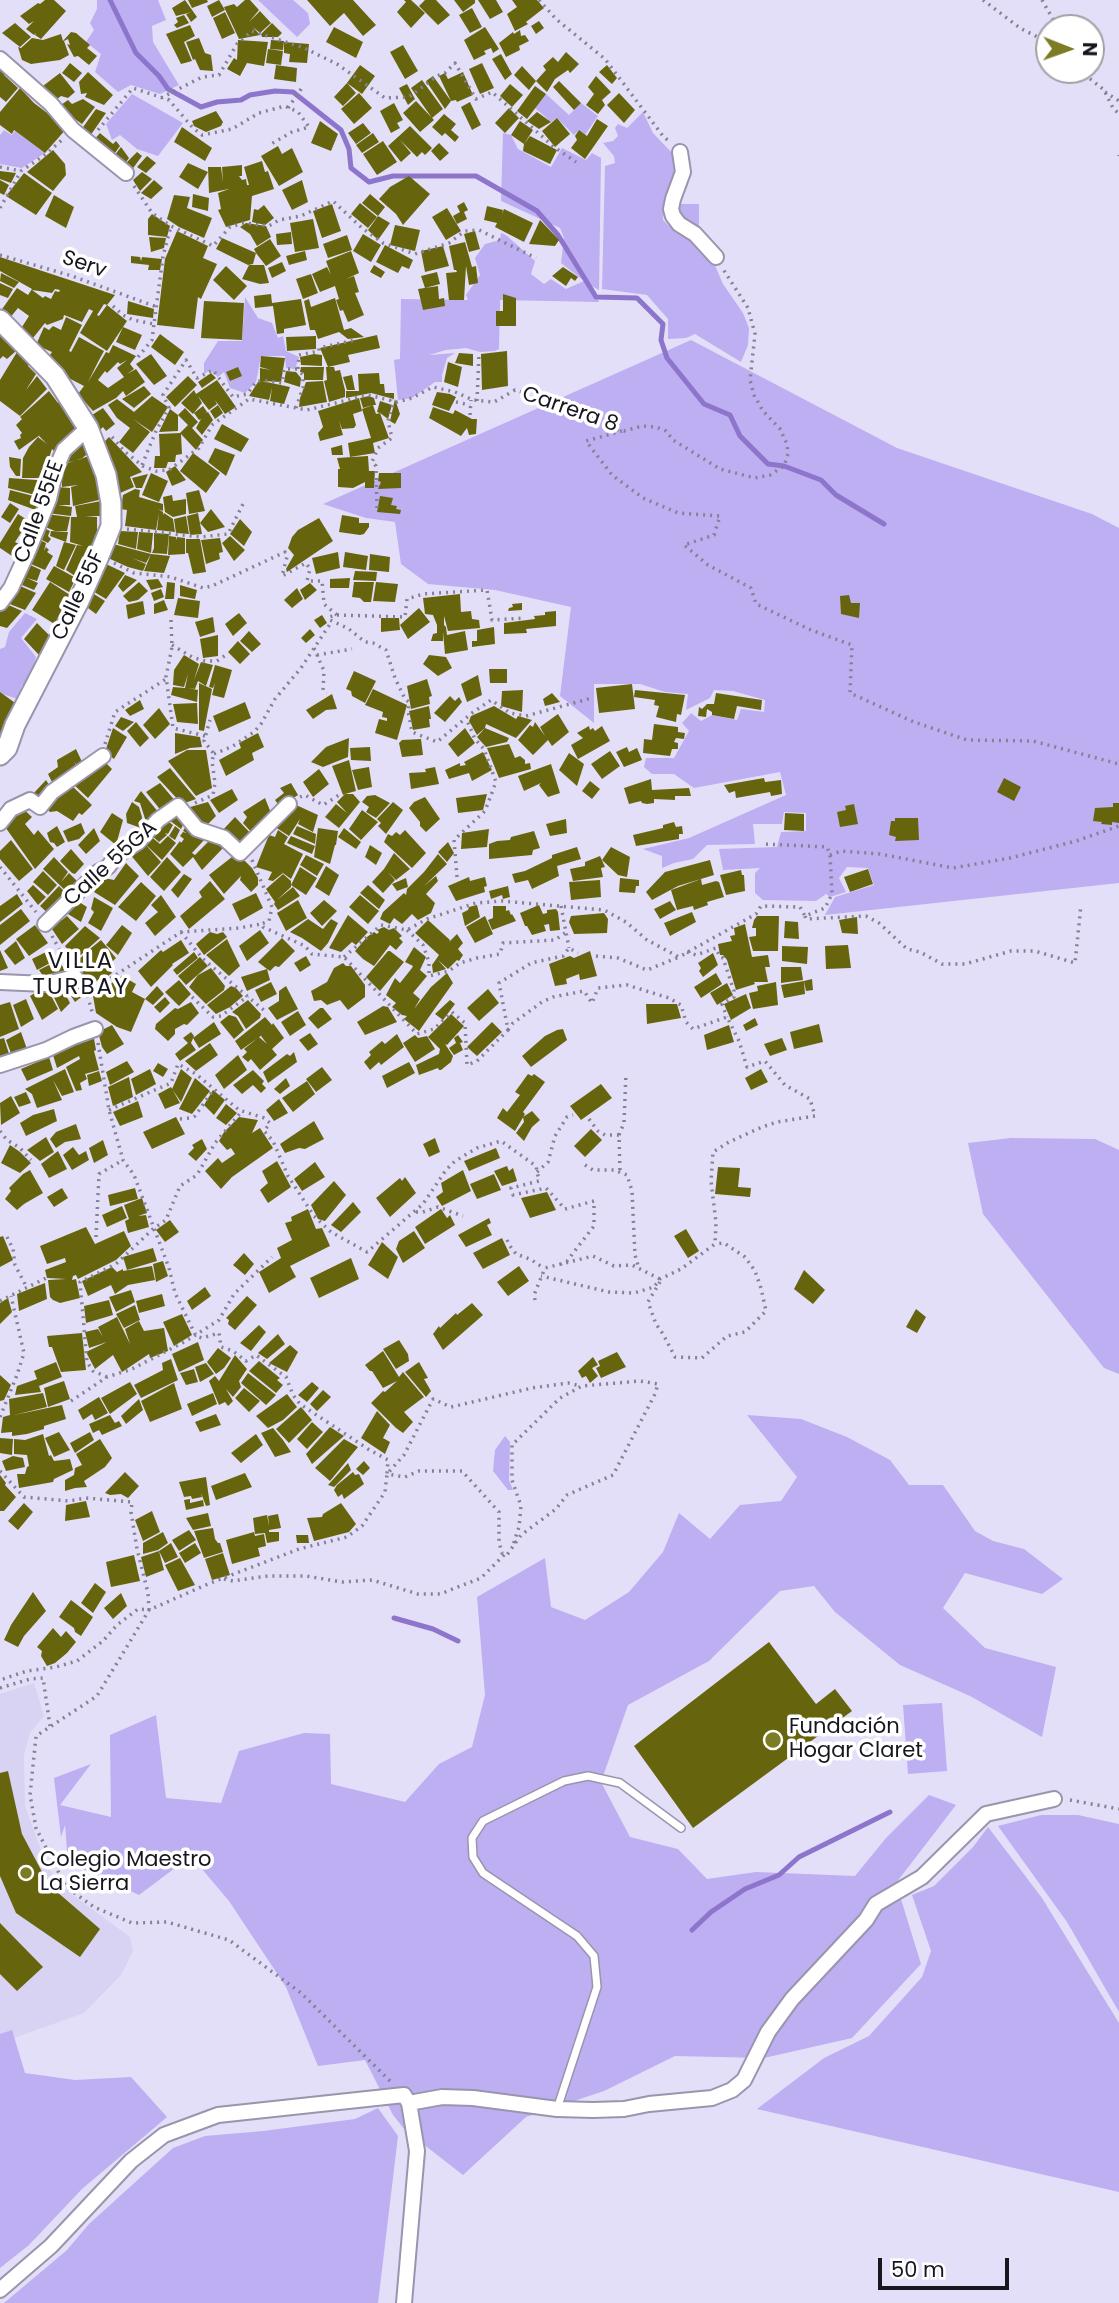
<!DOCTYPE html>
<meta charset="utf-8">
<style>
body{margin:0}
#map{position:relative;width:1119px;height:2303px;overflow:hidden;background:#e4dff9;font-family:Poppins,sans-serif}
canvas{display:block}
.north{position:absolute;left:1035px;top:14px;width:70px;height:70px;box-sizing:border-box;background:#fff;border:2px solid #a2a1a5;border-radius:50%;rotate:91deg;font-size:19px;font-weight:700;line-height:28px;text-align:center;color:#17151e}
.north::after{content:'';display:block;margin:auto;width:24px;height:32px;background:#7c7c24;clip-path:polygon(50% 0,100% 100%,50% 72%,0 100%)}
.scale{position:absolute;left:878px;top:2258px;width:131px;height:32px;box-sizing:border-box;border:4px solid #17151e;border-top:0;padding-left:9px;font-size:21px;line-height:24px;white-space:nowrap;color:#17151e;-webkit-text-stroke:5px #fff;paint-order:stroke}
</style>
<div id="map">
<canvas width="1119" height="2303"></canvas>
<div class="north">N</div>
<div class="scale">50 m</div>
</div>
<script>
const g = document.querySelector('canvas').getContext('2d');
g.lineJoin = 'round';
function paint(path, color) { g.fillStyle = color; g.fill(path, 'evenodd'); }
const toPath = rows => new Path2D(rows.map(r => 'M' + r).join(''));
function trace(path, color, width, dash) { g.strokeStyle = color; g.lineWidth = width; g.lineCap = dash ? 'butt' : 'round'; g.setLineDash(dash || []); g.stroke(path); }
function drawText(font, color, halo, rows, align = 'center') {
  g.font = font + ' Poppins,sans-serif'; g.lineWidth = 7; g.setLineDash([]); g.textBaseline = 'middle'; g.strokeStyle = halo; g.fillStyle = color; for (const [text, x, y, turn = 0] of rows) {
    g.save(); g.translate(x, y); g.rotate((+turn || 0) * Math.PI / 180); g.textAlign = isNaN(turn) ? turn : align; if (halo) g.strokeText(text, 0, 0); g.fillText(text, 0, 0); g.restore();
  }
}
paint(toPath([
 [34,1683,44,1716,30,1733,24,1755,25,1806,45,1861,59,1885,130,1937,133,1951,121,1975,84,2013,0,2043,0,1694]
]), '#d8d2f3');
paint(toPath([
 [97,0,158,0,166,20,152,26,153,42,179,85,160,94,131,85,118,92,95,72,101,54,86,42,94,30,90,23,97,9],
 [258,0,293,0,308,13,310,24,297,37],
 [132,94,183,123,158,156,137,149,120,135,112,140,106,124],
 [546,94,569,115,581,103,598,116,585,135,579,130,574,135,557,118,551,122,534,107],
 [643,112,653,133,674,155,675,177,664,207,663,220,676,233,690,240,713,261,723,284,743,313,749,328,748,345,741,362,695,334,686,338,668,339,668,319,647,295,602,289,605,166,615,163,614,156,603,143,613,141,618,136,615,128,618,124,627,128],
 [4,130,12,135,15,131,45,153,22,168,0,164,0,135],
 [503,133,511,135,518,149,551,167,562,148,586,160,592,153,601,158,599,290,590,285,599,302,500,300,499,349,495,351,480,352,466,348,446,350,429,355,455,353,447,358,442,375,442,382,435,382,412,398,398,400,394,360,400,359,401,299,468,300,466,295,480,275,475,258,485,244,500,240,501,233,506,235,535,261,531,274,544,284,551,279,566,289,584,281,561,263,564,238,560,228,501,201],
 [675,204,699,204,699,231,681,221],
 [245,297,258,318,272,323,278,338,283,336,286,351,299,357,295,369,286,368,285,356,261,356,256,382,245,393,230,388,224,372,218,377,210,370,204,374,204,363,218,341,242,341],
 [691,340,897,448,1092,514,1119,528,1119,883,825,915,835,897,874,885,868,868,847,867,839,878,846,892,830,897,826,894,816,901,763,900,755,893,755,873,760,868,723,870,719,849,777,847,781,832,806,831,806,813,784,812,782,824,753,824,755,844,707,845,693,859,674,863,662,868,662,856,643,849,689,838,786,795,780,772,694,788,674,774,652,774,644,767,646,758,674,758,689,731,682,723,691,713,701,721,712,715,737,720,741,709,764,712,765,700,733,691,714,690,710,698,686,710,688,694,665,692,640,684,594,684,594,723,560,696,571,607,495,590,428,584,401,564,395,522,366,518,323,504],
 [25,613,37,619,21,638,36,657,28,687,22,685,17,699,0,693,0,649,5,647,9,632],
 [1011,1138,1095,1139,1119,1150,1119,1374,1104,1368,983,1214,968,1143],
 [747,1415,801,1419,847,1437,890,1460,909,1485,943,1485,975,1531,993,1541,1024,1549,1063,1579,1042,1594,965,1573,943,1608,985,1648,1056,1667,1042,1737,970,1696,900,1665,835,1612,814,1586,780,1591,709,1661,628,1705,601,1782,630,1837,678,1849,707,1879,756,1872,855,1876,886,1838,929,1795,956,1805,896,1883,921,1964,852,2038,764,2058,675,2056,604,2091,526,2117,463,2175,405,2130,393,2115,365,2060,318,2066,286,1987,229,1901,191,1856,139,1895,68,1862,65,1825,61,1837,54,1778,91,1764,60,1805,111,1817,110,1735,156,1715,166,1798,221,1803,239,1751,304,1733,330,1734,331,1784,405,1802,439,1764,472,1747,485,1695,477,1597,545,1558,551,1607,585,1620,629,1592,663,1552,679,1513,710,1539,740,1505,781,1501,797,1477],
 [505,1436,510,1442,509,1480,513,1490,508,1490,493,1471,495,1450],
 [942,1703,947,1771,908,1774,903,1705],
 [1041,1815,1078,1815,1119,1824,1119,2012,1067,1922,998,1826],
 [988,1827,1042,1898,1119,2023,1119,2192,757,2109,824,2058,869,2036,922,1977,931,1951,912,1895,934,1886,973,1847],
 [12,2030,25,2073,75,2080,131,2077,167,2117,82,2189,29,2245,0,2268,0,2034],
 [378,2108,398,2136,378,2303,4,2303,67,2250,89,2224,173,2148,205,2136,263,2131,355,2119]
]), '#beaef2');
trace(toPath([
 [110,0,136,53,159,76,168,89,201,107,217,102,241,100,250,95,275,91,293,92,341,130,349,149,351,168,369,182,393,176,476,176,537,211,558,235,596,297,637,298,663,324,661,340,667,358,704,404,730,415,740,436,768,464,784,466,821,480,836,495,884,524],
 [394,1618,433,1629,458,1641],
 [692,1930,711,1912,745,1889,779,1875,799,1857,890,1812]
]), '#8c75cb', 5);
paint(toPath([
 [45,0,54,0,66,11,41,39,35,35,36,33,34,35,26,29,34,21,29,24,20,16,38,3,40,4],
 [185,0,197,17,191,22,186,14,192,12,176,16,172,8],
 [188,0,207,0,208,2,192,8],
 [219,0,225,10,212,17,207,6],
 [245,0,250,0,259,10,249,22,260,11,271,23,260,33,253,27,260,35,239,39,224,7,234,4,237,7],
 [307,0,353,0,376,25,363,36,344,13,330,26],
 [404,0,411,0,425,13,411,28,397,12,406,2],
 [425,0,436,0,450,15,438,25,419,6],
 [454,0,475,0,475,3,463,12],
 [478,0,496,0,503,12,490,19],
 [512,0,537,0,544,8,526,22,528,24,515,31,507,14,517,7],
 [472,8,482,27,470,33,459,15],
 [225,12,235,33,222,39,213,18],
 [184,15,189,23,177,28,174,25,178,22,176,18],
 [539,21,544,28,536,34,531,26],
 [15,23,31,37,20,47,2,33],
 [272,23,282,33,278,37,262,37,261,34],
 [190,25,195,36,184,42,192,61,181,64,166,34],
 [334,27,363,42,356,58,326,42],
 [485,27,499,49,493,53,491,48,484,51,486,54,474,60,464,40],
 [520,30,521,36,525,35,529,41,519,46,520,50,506,57,499,43,513,32,514,34],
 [71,32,76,33,90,45,87,48,97,56,89,65,78,56,74,57,67,44,70,45,68,39,64,41,69,55,60,60,31,64,22,60,18,47,21,48,32,38,43,40,61,34,63,41],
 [199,38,205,53,211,55,213,71,200,70,195,59,193,60,186,42],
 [238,40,268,42,264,66,247,63,240,76,227,69,234,58,237,60],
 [271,40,284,41,283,50,270,49],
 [284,42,309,44,307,63,289,62,290,54,284,53],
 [403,45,418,71,405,79,390,52],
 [268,49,283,51,281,65,266,63],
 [566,52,579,64,570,73,568,70,555,79,547,92,536,81,546,70,543,66,553,57,558,62],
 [501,54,512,74,505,80,492,59],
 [70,63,82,73,74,82,62,73],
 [482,63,494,88,480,94,469,69],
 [0,64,6,71,4,75,18,88,6,102,0,97],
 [276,65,297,68,296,82,274,79],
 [360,65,375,76,362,94,347,83],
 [607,65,617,78,612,84,599,72],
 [522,66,536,81,529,90,514,75],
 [88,72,113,95,104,105,85,97,87,93,81,94,79,82],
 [463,72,473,95,457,102,456,100,451,101,445,109,426,81,433,76,451,101,439,76,445,73,448,79],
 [60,73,75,92,68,98,61,96,52,103,39,89],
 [596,76,611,92,602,100,605,105,598,114,586,105,594,94,588,87],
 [422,80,443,109,432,118,411,88],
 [559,81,581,103,574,110,553,87],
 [347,83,356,93,343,106,334,97],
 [407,84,415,99,408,105,399,88],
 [510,84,523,95,512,107,500,96],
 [535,86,546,94,527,119,517,111],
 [20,88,34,103,67,128,45,153,14,130,12,134,0,125,0,112],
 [359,93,372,108,354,124,341,109],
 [619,93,635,110,624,123,607,105],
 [83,99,95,107,82,124,58,107,68,100,72,104],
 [416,101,434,120,420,132,403,113],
 [470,102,481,125,472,130,461,107],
 [394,103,403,120,397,123,400,128,391,133,380,111],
 [509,108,519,118,505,133,495,123],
 [96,109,106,113,90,136,81,130],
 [216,111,223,122,221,126,206,132,194,126,192,121],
 [537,112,551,122,539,129,527,121],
 [444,114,456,124,451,130,459,137,455,142,445,133,442,136,432,127],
 [557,118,570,134,555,147,542,131],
 [597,119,608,126,585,159,571,148,577,140,575,136,579,130,587,136],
 [320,121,338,134,331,151,311,143],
 [520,121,533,130,524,144,530,136,557,150,550,164,523,151,524,144,511,135],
 [363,123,371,133,356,144,348,133],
 [410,126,432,148,425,155,422,152,417,157,400,140,411,153,401,162,388,146],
 [182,127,212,148,205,161,174,142],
 [100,133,113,144,116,141,120,146,112,157,92,142],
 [373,133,379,142,362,153,356,145],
 [383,141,397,162,377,175,363,154],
 [439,143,449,153,440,161,431,151],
 [278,146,282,154,292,148,303,172,279,186,261,156],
 [121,147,129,158,124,165,114,156],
 [53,150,65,164,66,175,53,191,27,172],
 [137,152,142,156,131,171,124,165],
 [147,156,156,163,146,173,137,167],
 [262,161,265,172,268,171,274,189,252,196,250,220,226,227,218,210,221,209,218,193,229,189,209,193,208,167,221,167,223,182,222,167,242,165,242,176,239,176,242,180,246,179,247,185,249,185,244,167],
 [188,163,208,172,198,189,179,177],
 [0,171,16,173,11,183,0,179],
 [142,172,152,179,140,191,133,180],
 [24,173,52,193,36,215,6,196],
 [409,176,430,194,403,225,396,214,379,199,390,187],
 [0,180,9,185,4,195,0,193],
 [154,180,163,188,151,199,141,193],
 [302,180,308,202,292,210,282,190],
 [193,194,209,198,208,211,192,207],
 [370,194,385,207,378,216,362,203],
 [54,195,74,207,66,228,45,216],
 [174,195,190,197,187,208,212,218,204,238,179,227,167,219],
 [464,202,468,210,464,212,467,219,457,224,453,216,460,212,457,206],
 [360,203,377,217,368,228,351,214],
 [332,204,341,231,322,238,313,211],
 [264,205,274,218,265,225,252,222,254,209,258,210],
 [487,206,503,210,502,214,504,209,533,223,524,242,495,227,497,223,484,220],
 [447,208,461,231,446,240,432,217],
 [152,214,170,226,167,237,148,235,148,219],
 [378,216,390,223,378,240,368,230],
 [313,219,319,248,295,252,290,223],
 [540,220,559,240,555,246,529,244],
 [246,223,266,226,271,237,257,246,250,234,240,227],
 [395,225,420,230,415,251,390,245],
 [177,231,208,246,203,258,217,264,201,299,198,297,194,329,157,325,165,259],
 [475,231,480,249,469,252,464,234],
 [291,232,292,244,277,245,276,234],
 [363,234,381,245,371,262,353,251],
 [347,235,352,250,328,258,323,244],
 [149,237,166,238,164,248,151,252],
 [222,238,256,253,254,249,270,239,281,256,266,266,256,253,253,264,248,265,216,249],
 [465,242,472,267,476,266,478,283,469,285,466,266,464,300,449,300,446,273,457,272,456,270,454,270,449,246],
 [385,245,413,260,409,269,402,266,398,273,376,262],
 [443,246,449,266,425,272,421,251],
 [305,251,307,260,289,265,286,256],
 [351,251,359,273,346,279,354,276,359,292,355,293,364,315,348,322,343,310,340,311,336,300,339,299,335,286,320,292,312,274,327,267,331,275,326,261],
 [131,256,140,257,141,261,142,257,162,259,160,270,148,270,149,265,131,263],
 [0,257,115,295,107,305,104,304,97,315,99,316,107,305,127,321,107,351,80,333,93,311,89,309,82,322,64,315,63,319,47,325,45,323,33,338,20,330,29,316,18,308,9,319,0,312,17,288,28,295,32,289,0,271],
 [55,289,60,290,59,292,55,291,51,299,45,296,43,298,32,290,52,293],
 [282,262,286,271,272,278,268,268],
 [249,265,264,265,269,283,260,284,242,279],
 [374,265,385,272,381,278,370,272],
 [226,266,247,286,234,300,213,280],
 [563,267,578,277,575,281,571,278,566,286,552,276],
 [437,272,440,284,425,288,421,276],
 [1,273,19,282,14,288,0,281],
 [311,274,318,293,303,299,296,279],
 [0,283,13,289,8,298,0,295],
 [438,286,439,299,444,298,445,306,423,310,418,289],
 [271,294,272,303,301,299,306,325,284,329,284,333,277,334,273,306,255,308,254,296],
 [503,294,516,298,516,326,496,326,496,311,503,311],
 [335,298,344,330,351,328,364,337,348,339,339,332,318,339,315,330,310,330,304,301,309,299,311,307],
 [128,301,154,309,153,318,127,314],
 [204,301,244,303,242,340,201,338],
 [66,317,82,325,69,351,71,352,79,337,104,351,98,362,88,382,106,352,111,354,109,353,113,345,136,356,130,364,134,369,127,374,136,369,145,382,126,396,123,391,116,398,93,411,78,394,84,386,57,372,48,358,52,352,36,345,44,327,49,330,53,326,61,330],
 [127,360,117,368,124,377,108,388,98,380,105,371,107,373,118,362,120,364],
 [123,327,142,335,135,350,116,342],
 [0,333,8,339,16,351,7,359,3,356,0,359],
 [160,334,184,352,175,365,151,347],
 [377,335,380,348,348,355,350,362,328,367,320,348],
 [316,336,316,349,287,351,286,337],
 [507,351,508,386,482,390,481,354],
 [17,352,31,361,28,366,36,374,26,390,37,376,47,389,20,416,0,401,0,380],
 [459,353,473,354,473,366,455,363],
 [151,354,167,376,154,385,136,364],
 [314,354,322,355,322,366,301,365,300,357],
 [261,356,285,358,281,382,262,381,290,387,284,404,270,401,272,388,269,400,249,396,258,382,260,381,260,368,271,370,260,367],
 [448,362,462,367,458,387,444,382],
 [238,367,242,376,230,381,226,372],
 [301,367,324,367,323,380,304,380,304,373,300,372],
 [326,367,334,367,335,371,340,370,345,390,345,397,329,402,324,381,327,380],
 [286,371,296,372,301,378,300,387,284,382],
 [211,373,216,378,202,388,198,382],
 [379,373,380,384,384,384,385,393,394,393,394,399,371,393,346,398,346,391,359,391,358,374],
 [352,375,355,390,347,390,343,377],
 [188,376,197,385,175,407,166,397],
 [217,380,236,407,225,414,215,400,217,404,209,410,198,396,202,403,193,414,181,403,194,390,196,394],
 [323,381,327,402,299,407,300,398,306,382],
 [144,386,151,394,134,408,122,399],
 [49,391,58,403,63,399,78,426,55,452,52,449,48,461,51,462,47,478,22,478,23,458,29,447,38,437,47,444,39,436,40,435,19,450,14,441,21,438,20,435,22,433,16,425,22,419,20,417],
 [437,392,450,394,456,397,449,411,432,405],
 [152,396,168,407,152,432,133,419,150,432,133,453,119,442,130,428,117,418,108,405,117,399,134,412],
 [369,396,374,398,376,405,373,405,376,414,380,413,377,412,380,401,392,405,388,419,380,413,389,438,373,443,375,453,350,457,348,443,371,438,362,409,373,405,363,408,360,398],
 [359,398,362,411,353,414,356,425,354,428,342,429,339,421,343,435,320,441,318,433,323,427,318,411],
 [395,399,400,414,395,424,390,421],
 [218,405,223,413,215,419,210,411],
 [203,406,207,412,205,413,208,412,213,420,202,435,196,428,201,419,199,420,194,413],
 [433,407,453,414,455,410,472,419,477,419,476,434,469,435,467,428,461,436,429,418],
 [103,408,115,424,106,431,103,427,99,431,92,415],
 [185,408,198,422,192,428,203,440,196,450,181,434,182,454,176,455,175,462,168,462,166,468,154,468,155,456,160,456,159,434,180,433,188,425,178,415],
 [170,409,178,415,178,431,159,432],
 [222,424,249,439,241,452,214,439],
 [109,437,142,472,130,477,134,487,120,493,102,444],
 [84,438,90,452,81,459,63,464,66,453],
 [342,445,343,455,332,455,331,448],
 [215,448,235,455,226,476,208,462],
 [193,453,220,473,206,493,180,471],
 [92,455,103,499,73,506,71,487,78,485,62,487,62,465],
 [368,456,369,471,375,471,374,488,365,488,365,482,353,488,338,487,338,469,340,469,337,458],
 [9,457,21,459,20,476,16,476,10,467],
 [175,466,186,480,172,486,166,472],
 [151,473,168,481,159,502,142,495],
 [379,473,401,473,401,488,378,489,381,482,378,481],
 [148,474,142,488,136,488,132,478],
 [9,478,50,481,47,498,8,488],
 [57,487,70,488,70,505,58,505,72,507,71,516,47,513],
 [135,489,140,490,139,497,163,504,163,511,158,509,163,512,163,515,164,513,173,519,175,532,157,530,159,513,156,530,125,526,127,510,121,509,123,495],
 [10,490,45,499,41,512,8,500],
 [199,490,205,511,189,514,186,493],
 [172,495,173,501,186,499,186,514,173,517,165,512,163,497],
 [380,496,393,498,391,505,397,506,396,509,401,510,400,514,377,512],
 [101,501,101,516,85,516,97,517,97,531,98,529,102,530,95,549,91,548,78,578,66,570,77,545,83,546,70,542,71,517,77,517,75,506],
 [10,503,19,509,10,523,1,517],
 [211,509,225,527,208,532,200,523],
 [198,513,202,534,190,535,187,516],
 [18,514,29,521,15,542,19,544,12,556,0,548,0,543],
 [46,514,70,517,67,531,55,531,43,526],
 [342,515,359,518,359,523,369,523,369,527,364,534,360,535,339,532],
 [186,516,189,534,176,533,174,519],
 [319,518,333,541,287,572,286,569,294,555,288,548,292,537,298,530],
 [240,519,252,532,244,546,230,534],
 [42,527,50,531,48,536,51,539,48,543,38,538],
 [51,531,68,532,66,542,50,536],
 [120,531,138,532,136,549,118,544],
 [139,532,153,533,151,553,137,549],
 [154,533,169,534,167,554,152,553,154,548],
 [169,536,176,537,176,540,177,537,185,538,185,554,168,555],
 [230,536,245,550,234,561,222,543],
 [220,538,223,552,219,553,220,559,206,564,201,540],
 [38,539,46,543,44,551,46,547,49,550,47,552,53,556,45,570,26,562],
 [186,539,200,539,206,572,193,574,188,553,186,553],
 [64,542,76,545,64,570,56,566],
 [113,544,151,554,146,563,132,558,146,564,143,571,128,567,108,558],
 [338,552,340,568,316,574,312,558],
 [345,552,368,556,366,570,343,567],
 [151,554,170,556,164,573,144,571],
 [370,554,390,557,389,572,369,570],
 [26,563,41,570,37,581,27,578,38,583,34,590,17,583],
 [106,564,125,573,106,599,91,590],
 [54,566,76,578,69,592,46,579],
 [355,571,377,572,376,581,353,580],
 [125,575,137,580,123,592,118,586],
 [350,578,349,588,330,588,330,579],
 [158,579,163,587,151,590,146,580],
 [50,582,70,595,56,625,32,610],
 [139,582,148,591,138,600,129,602,123,596],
 [167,582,175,583,174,599,165,599],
 [354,582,374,582,371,602,364,602,360,598,352,597],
 [376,582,398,584,395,602,373,601],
 [310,583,317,590,305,600,300,590],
 [18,585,36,593,25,610,7,603],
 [180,585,197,590,195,599,180,596],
 [297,588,303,599,292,608,284,600],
 [161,589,164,597,154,601,151,593],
 [94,594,105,601,96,614,84,605],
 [460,594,461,612,471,611,472,619,479,620,480,628,448,631,444,616,444,625,446,627,447,635,465,631,468,650,445,654,443,632,443,641,431,641,433,634,437,633,437,625,433,615,425,614,423,598],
 [849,595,851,603,860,603,859,618,841,614,840,596],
 [178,598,200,601,198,618,174,615],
 [164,600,168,610,154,614,154,604],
 [143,601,145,614,128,619,126,605],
 [4,603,22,611,7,628,0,626,0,608],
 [522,603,522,610,508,611,509,608,513,607,512,604],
 [419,608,430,622,408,639,400,625],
 [556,611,556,626,526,629,527,633,504,634,504,623,535,619,534,616,545,615,545,612],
 [239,613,247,623,233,636,225,624],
 [322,615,327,623,320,628,314,620],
 [213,617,215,632,200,637,195,622],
 [381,618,399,618,400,630,381,632],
 [37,623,50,636,39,655,24,639],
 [494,627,495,644,472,647,472,641,477,641,477,630],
 [310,629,315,635,306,643,301,638],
 [249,631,261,644,252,652,240,641],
 [218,635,218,656,203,658,200,639],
 [238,641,250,654,240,664,228,652],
 [184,655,199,664,194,680,201,662,213,665,206,686,198,681,195,689,188,688,198,690,197,702,171,695,173,687,185,688,188,674,184,687,173,685,174,670],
 [429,655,446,657,452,668,438,676,423,664],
 [215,665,232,670,224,698,212,695,215,683,213,688,209,687],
 [489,669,507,669,507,683,490,683],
 [354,671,376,681,365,703,352,696,351,691,346,689],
 [478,675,482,695,467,702,461,684],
 [427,679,432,696,429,697,430,704,411,709,407,686],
 [199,683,212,689,204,731,199,730],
 [632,684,635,709,599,713,596,688],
 [373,689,407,705,397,740,375,733,379,719,387,721,387,718,382,717,383,712,365,705],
 [523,690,522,712,501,706,502,691],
 [635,690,685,695,681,715,677,714,676,722,656,717,659,706,654,705,655,700,634,697],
 [0,692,18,705,0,739],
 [552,693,560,702,545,706,543,699],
 [716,693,762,700,761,710,737,706,734,719,712,715,712,712,707,709,706,717,698,716,699,707,702,709,707,704,714,704],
 [332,694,337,709,326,710,313,719,306,710],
 [450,696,455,701,459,697,462,702,445,722,434,713],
 [140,700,144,709,130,716,125,710],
 [245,702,251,718,219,732,213,716],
 [197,703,198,724,177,722,173,704],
 [429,706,431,719,429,719,430,727,413,730,409,711],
 [494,706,516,719,518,716,532,720,516,738,486,724,485,728,509,738,507,742,486,747,477,737,485,728,477,735,469,721,471,716],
 [159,708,170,724,155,739,143,725],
 [558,714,569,732,552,746,548,740,533,755,518,740,530,725,533,727,535,722,545,736,540,727],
 [121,717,134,722,123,731,115,726],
 [136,722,149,738,140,747,127,731],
 [654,724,678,727,678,732,685,733,684,739,676,738,674,742,678,743,678,749,672,749,670,756,643,753,644,739,652,740],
 [589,726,590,730,593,728,595,731,602,726,610,741,578,759,571,745,583,738,577,733],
 [113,728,127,737,114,759,105,752],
 [465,728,475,743,458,757,448,744],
 [175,733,200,737,202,747,190,748,175,754],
 [258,733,264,747,252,753,254,760,226,776,219,760,241,748,239,743],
 [349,738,348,757,323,767,311,762,326,747],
 [421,739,423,755,402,757,399,743,402,740],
 [509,744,515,758,520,756,525,760,525,764,530,763,531,769,499,778,487,748],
 [370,747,371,761,351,760,350,748],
 [627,747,629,752,637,748,642,760,624,767,616,752],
 [76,749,83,764,78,768,74,761,78,770,54,786,48,774,58,767,57,760],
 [187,750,206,750,212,788,196,796,168,761],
 [610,751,620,766,602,779,591,764],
 [483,752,492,770,472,781,469,773,449,779,445,770,460,763,460,766,466,765,464,762],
 [569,753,584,764,577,786,559,770],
 [349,760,356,791,345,794,353,794,360,802,339,828,325,817,336,804,347,813,337,802,345,794,343,795,332,766],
 [104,761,112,769,88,798,72,783],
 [551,764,560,793,548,797,539,785,541,783,524,791,518,776],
 [369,767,372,787,358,790,352,770],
 [435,767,439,784,411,789,409,773,426,772,425,769],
 [170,768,196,799,182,804,157,777],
 [319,769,329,784,313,797,303,782],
 [764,778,765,782,781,780,782,794,771,796,770,792,736,798,735,791,729,793,724,785],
 [1004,778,1021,787,1014,801,997,792],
 [651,779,652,790,689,788,691,796,675,796,675,800,654,799,654,803,647,804,642,803,641,801,629,804,624,788],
 [46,780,51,788,42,801,32,795],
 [590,781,600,789,592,799,582,791],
 [160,783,177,803,163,813,146,792],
 [291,783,298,795,280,807,275,800,284,793,280,788],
 [71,785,92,805,82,815,79,813,73,821,57,811,50,812,45,807,56,793],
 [232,789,238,800,219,813,210,800],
 [141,791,159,813,147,825,140,803,134,801],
 [487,794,483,810,458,813,456,798],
 [375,795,390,803,376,818,366,812,369,807,362,802,367,796],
 [425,797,440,819,426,832,420,826,420,822,409,808,414,802],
 [265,798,271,813,252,833,243,823,247,817,243,812],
 [132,802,139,807,142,817,141,828,127,823,126,814],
 [208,802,216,816,205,827,183,809],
 [393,802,403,810,386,834,378,826,381,823,377,819],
 [1113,803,1119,803,1119,823,1112,822,1112,825,1101,824,1102,822,1093,821,1095,808,1113,807],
 [294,804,318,815,313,832,298,824,300,819,289,836,272,825],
 [854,804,858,824,840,827,837,812,846,810,845,806],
 [21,807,32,817,25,824,34,835,38,830,54,849,35,869,3,824],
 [362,810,378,822,361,840,349,829],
 [175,811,186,819,181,829,169,820],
 [112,813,123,820,116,845,100,832],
 [785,813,804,814,804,831,784,830],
 [235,817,254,837,240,850,221,832],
 [895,818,918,818,919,840,895,841,896,837,889,835,891,821,895,821],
 [165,819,173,825,168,834,165,833,167,835,159,842,150,834],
 [566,819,567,833,550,836,546,824],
 [674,822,676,827,682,826,683,834,679,834,679,839,636,846,633,835,663,828,663,825],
 [81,823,85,833,79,839,68,842,63,831],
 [188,823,205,839,192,853,195,855,214,836,223,848,202,870,193,857,183,867,170,854,180,841,181,843,184,839,180,836,183,832,187,833,183,831],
 [57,826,65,842,57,847,54,843,50,842,47,833],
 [175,826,180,830,175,840,169,836],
 [297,826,316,834,315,844,293,834],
 [94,828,100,841,86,854,78,845],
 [318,828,338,831,336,845,335,845,330,864,314,857],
 [344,828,361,842,356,849,338,837],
 [489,829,487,847,461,849,462,833],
 [278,830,288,837,284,844,303,854,291,879,280,871,283,873,273,881,268,880,272,872,256,867,269,835,275,837],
 [405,830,426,853,412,868,384,842,388,834,392,836,396,832,400,835],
 [534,831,540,848,533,850,532,855,489,859,489,844,497,841,510,840,511,837],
 [148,834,160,844,168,836,176,843,162,860,145,844,161,862,148,876,129,853],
 [291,836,315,846,312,854,287,843],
 [11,840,33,869,19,881,0,859,0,851],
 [448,842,454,853,447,862,438,852],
 [370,845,382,853,376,865,365,857],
 [577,847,581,859,557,866,559,876,532,889,528,880,515,883,512,874,525,871,552,858,552,855],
 [611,847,630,857,627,877,618,875,602,860],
 [71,849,84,864,75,874,72,873,60,861],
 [237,853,252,868,258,878,258,885,251,892,240,880,241,876,224,894,209,875],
 [394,853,410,869,396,880,388,872,395,880,383,893,372,882,384,869],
 [438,854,447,864,424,886,436,876,438,881,426,894,435,903,431,913,418,920,412,914,402,924,394,918,390,924,380,919,383,912,404,893,406,895,407,889,424,872],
 [306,855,324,864,317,876,300,865],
 [600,856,605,867,601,868,603,877,573,881,570,869,585,866,585,862],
 [54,857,68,872,61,882,69,873,81,885,70,895,43,869],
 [167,857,181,872,164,891,150,877],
 [710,860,714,875,678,886,652,900,646,892,665,872],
 [126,863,139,876,115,905,94,892,104,878,114,880],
 [326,866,339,875,329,896,315,887],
 [300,867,317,878,306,895,291,885],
 [868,869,873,884,850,892,844,877],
 [741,870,742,875,744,875,745,891,726,895,720,875],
 [43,871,57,885,48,895,33,882],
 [184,874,192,879,178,898,171,890],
 [283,874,291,881,291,887,277,900,293,887,300,896,278,910,274,904,275,902,266,889],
 [469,877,470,881,485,877,487,886,484,887,485,892,456,901,448,886],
 [406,878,408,887,397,891,392,884],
 [620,878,639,880,639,886,636,886,635,893,619,892],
 [701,879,702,885,716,881,719,882,724,897,707,902,708,905,694,910,693,906,677,910,671,890],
 [600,880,601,897,571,900,569,882],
 [210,881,225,899,189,929,180,916,202,897,199,892],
 [141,882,156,896,136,921,118,907],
 [33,885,46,897,38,905,27,891],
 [368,885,385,900,379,909,360,893],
 [59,886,69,896,50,915,40,906],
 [508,886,510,897,503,899,502,895,491,899,489,891],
 [256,893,263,908,240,921,232,904],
 [17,894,23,904,0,922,0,906],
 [161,895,176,917,155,936,145,923,158,912,151,905],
 [360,895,379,911,368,924,349,907],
 [94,897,113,908,101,931,88,923,94,912,91,909],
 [76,900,87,907,81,922,63,911],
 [298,900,307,918,286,931,277,913],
 [324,900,337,911,322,926,310,913],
 [670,901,676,910,660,919,654,909],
 [477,905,480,917,465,926,462,913,468,910,469,907],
 [539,905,543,914,547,913,547,910,556,909,558,912,560,930,550,931,549,924,544,925,546,931,532,935,527,926,525,926,520,913],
 [493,906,506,906,506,911,509,910,511,915,512,914,516,921,492,930,488,920,493,918],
 [21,909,30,921,0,945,0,925],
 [692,912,696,922,670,936,664,923],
 [604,913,608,919,607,933,574,934,569,922,571,916],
 [348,915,368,932,356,945,352,942,341,952,329,948],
 [67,916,79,929,62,944,50,926,59,918,62,920],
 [485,916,493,934,475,943,466,927],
 [757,916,779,916,778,951,753,951,749,937,756,936,756,928,752,928,754,920],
 [857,917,858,934,842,933,839,920],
 [308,919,323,929,331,919,338,923,328,943,321,951,302,938,290,932],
 [428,920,450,940,449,942,457,934,463,943,458,949,463,955,459,961,457,960,448,969,438,960,446,969,433,973,432,965,439,955,415,933],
 [785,921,798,922,799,939,784,938],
 [745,924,752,957,768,955,770,967,765,967,768,982,754,982,755,984,736,990,727,960,723,955,720,955,718,944,732,941,730,936,735,935,734,928],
 [35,925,48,943,29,956,16,939],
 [122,925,132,933,118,955,106,945],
 [85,926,100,938,75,960,65,946],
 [384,927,389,930,394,928,402,936,399,938,403,942,396,950,390,945,374,966,363,959,355,951,367,937,374,932,377,934,379,932,377,930],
 [260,930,269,943,247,961,239,946],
 [210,932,217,934,223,932,227,937,204,955,196,944],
 [282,938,295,951,279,967,275,966,270,971,267,969,270,980,247,991,241,977,267,969,258,962],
 [227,939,240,966,229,976,206,955],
 [101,940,116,958,108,966,102,960,112,973,104,979,101,977,88,989,71,965,84,955,92,965,94,964,85,953],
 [181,940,189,953,172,964,173,965,151,987,138,971,161,950,163,952],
 [16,941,25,958,15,965,4,951],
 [848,945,851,968,826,969,825,946],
 [782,946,808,947,807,964,782,961],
 [414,947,426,957,420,970,427,976,413,993,420,999,414,1009,431,987,447,973,453,983,419,1031,404,1019,407,1016,402,1015,392,1007,396,1003,386,995,395,978,400,983,412,968,413,966,405,962],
 [0,950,8,968,0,971],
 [48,951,52,962,37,970,32,959],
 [388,951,390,951,404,962,380,991,366,977],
 [590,951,597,976,580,980,579,974,566,979,567,984,555,986,549,964,570,956,574,958],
 [194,952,198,958,177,975,173,970],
 [713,953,718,965,703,977,699,971,701,968,698,963],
 [306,956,311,965,300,972,294,963],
 [200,957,208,966,186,985,178,976],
 [59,960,65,971,45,979,39,970],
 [343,963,346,966,351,966,365,985,365,997,348,1010,340,1000,327,1005,321,1000,314,1001,311,991,327,982,334,968],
 [781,967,801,967,803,980,781,983],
 [211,968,225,986,224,990,206,1004,189,987,198,975],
 [716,973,722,984,701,998,694,987],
 [122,976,136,984,132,992,145,999,157,986,164,994,153,1005,145,999,131,1032,117,1027,96,1013,93,996],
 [812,979,813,990,806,991,804,981],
 [76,980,84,995,75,1002,63,984],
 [179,980,191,994,179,1006,165,992],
 [804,981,805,994,784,998,781,985],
 [271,982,277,994,261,1002,255,990],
 [776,982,778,1005,753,1009,749,993,758,991,757,986],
 [727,983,733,995,717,1005,710,993],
 [60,984,70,1003,61,1012,49,987],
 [46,986,58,1009,42,1020,30,996],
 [231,986,236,988,243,996,230,1007,216,1014,207,1005],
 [286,986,298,1009,277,1020,268,1008,279,1001,279,991],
 [488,989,499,1003,479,1021,467,1008],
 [746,994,751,1008,731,1020,724,1004],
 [165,997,170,1003,160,1013,154,1007],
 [26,999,34,1019,21,1027,13,1005],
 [248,1000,261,1014,260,1018,246,1029,238,1016,232,1012],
 [450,1000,455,1004,443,1020,435,1014],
 [10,1002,19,1029,0,1037,0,1005],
 [191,1002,199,1013,187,1025,184,1024,175,1029,175,1034,168,1041,155,1029,156,1024,175,1008,178,1009],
 [646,1004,677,1004,681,1018,647,1024],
 [383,1006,388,1007,397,1022,365,1035,357,1022],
 [320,1008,323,1008,332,1019,318,1029,308,1018],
 [298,1011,306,1025,290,1036,281,1022],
 [451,1014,464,1026,447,1045,445,1044,453,1056,451,1062,441,1070,439,1070,438,1068,419,1075,416,1065,439,1054,440,1049,428,1037],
 [229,1015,236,1017,244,1030,234,1039,220,1022],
 [265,1017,272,1025,273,1023,284,1038,272,1049,277,1055,260,1070,251,1059,248,1062,242,1057,247,1052,244,1049,259,1037,267,1044,261,1036,262,1035,241,1050,235,1041],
 [755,1018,758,1025,746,1031,743,1025],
 [214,1022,221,1034,199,1048,193,1038],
 [492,1022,502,1032,477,1056,467,1047],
 [819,1024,823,1042,794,1049,790,1032],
 [112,1025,124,1044,107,1054,102,1047,98,1032],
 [729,1025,734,1042,707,1050,704,1035],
 [563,1029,567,1040,531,1067,522,1056,545,1036,557,1030],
 [21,1032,27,1049,12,1056,6,1040],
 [191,1032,194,1036,191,1043,196,1050,180,1061,175,1054,188,1043,183,1038],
 [93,1033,96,1050,94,1051,99,1070,85,1074,87,1079,80,1083,82,1090,76,1091,66,1067,80,1059,79,1056,57,1068,53,1055,55,1049],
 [310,1033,318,1044,308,1051,299,1040],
 [397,1034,404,1047,381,1065,379,1062,370,1070,364,1062,371,1055,369,1052,382,1041,385,1044],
 [415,1035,418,1038,427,1036,435,1049,415,1062,403,1043],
 [458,1035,463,1042,460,1043,463,1050,454,1055,449,1048,456,1043,454,1038],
 [4,1038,10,1057,0,1060,0,1039],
 [782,1038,787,1050,770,1056,764,1044],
 [210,1043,218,1055,196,1071,185,1061],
 [294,1052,297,1062,268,1083,263,1072,287,1054,290,1056],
 [238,1055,247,1070,224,1089,215,1075],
 [49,1057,53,1070,27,1081,21,1069],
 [127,1061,134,1072,110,1085,106,1072],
 [409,1062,415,1073,387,1088,382,1076],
 [158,1063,168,1069,163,1077,153,1071],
 [322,1067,332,1080,316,1092,306,1079],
 [65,1069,74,1092,62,1096,53,1080,62,1100,37,1108,32,1094,25,1089],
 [150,1069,156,1084,136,1095,131,1079],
 [181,1069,192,1078,181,1102,172,1089],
 [761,1069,768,1082,751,1090,745,1078],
 [253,1070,264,1081,262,1084,266,1088,261,1093,253,1085,242,1094,233,1085],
 [99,1071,102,1081,89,1086,87,1075],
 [528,1074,532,1076,534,1074,545,1082,523,1112,525,1114,515,1131,497,1118,503,1108,507,1112,520,1095,515,1092],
 [129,1077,133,1097,113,1106,108,1087],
 [195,1078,210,1091,192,1114,179,1109],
 [286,1078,290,1086,280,1094,274,1089],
 [307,1081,315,1094,293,1112,282,1098],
 [601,1084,612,1098,581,1120,570,1106],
 [171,1087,180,1103,165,1109,158,1094],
 [213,1090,225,1100,214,1115,204,1105],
 [26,1092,31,1103,19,1107,14,1097],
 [11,1096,20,1113,1,1125,0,1103],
 [279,1099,288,1113,274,1121,266,1110],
 [138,1101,143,1117,120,1126,113,1112],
 [226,1104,237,1113,226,1125,216,1118],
 [54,1109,57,1121,26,1136,20,1123,33,1115],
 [532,1111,540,1120,532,1127,524,1141,516,1133,524,1122,523,1117],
 [176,1117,185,1134,152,1149,143,1132],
 [239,1117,258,1120,252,1133,260,1128,273,1148,232,1177,221,1189,205,1171,218,1158,222,1163,235,1154,231,1148,227,1150,219,1141,224,1132],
 [314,1121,324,1139,305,1149,299,1148,285,1153,280,1144],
 [76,1124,81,1139,65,1142,56,1148,50,1139,56,1132],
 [591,1129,602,1140,585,1157,574,1146],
 [46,1137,54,1152,40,1161,27,1150],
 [435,1138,440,1152,429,1157,423,1144],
 [202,1139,207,1149,196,1161,188,1154,194,1148,192,1145],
 [103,1140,108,1155,94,1163,89,1148],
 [10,1145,20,1152,31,1163,20,1173,1,1163],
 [73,1147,79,1155,86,1151,89,1160,72,1170,63,1155],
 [496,1148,500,1158,469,1171,464,1161],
 [58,1151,67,1169,49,1178,41,1164],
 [277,1161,291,1187,268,1203,260,1190,268,1183,262,1171],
 [315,1162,325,1177,302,1191,294,1179],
 [507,1166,509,1171,513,1168,517,1181,502,1186,494,1171],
 [718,1167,740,1168,738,1187,751,1188,750,1197,715,1194],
 [30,1170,43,1193,24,1204,17,1210,5,1199,11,1191,9,1188,23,1174],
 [463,1170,471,1191,442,1206,436,1197,443,1192,441,1183],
 [494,1174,501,1190,477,1199,470,1184],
 [405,1177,416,1193,390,1217,376,1198,400,1178,402,1181],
 [334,1181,346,1195,325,1221,318,1219,311,1205],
 [62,1188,68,1198,54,1207,47,1197],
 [135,1188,138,1199,110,1206,108,1195],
 [547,1192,556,1210,530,1218,521,1198],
 [142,1198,147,1213,138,1216,146,1215,149,1227,128,1233,125,1221,129,1219,124,1205],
 [353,1202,361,1212,341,1232,331,1225],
 [122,1206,127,1218,107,1227,102,1215],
 [308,1209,316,1229,322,1228,330,1246,290,1266,296,1277,269,1293,259,1272,281,1258,277,1248,292,1240,285,1223,292,1221,291,1217],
 [441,1209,447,1218,450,1215,455,1225,425,1244,415,1227],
 [489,1218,491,1223,487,1225,492,1235,466,1247,458,1235],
 [170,1220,179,1232,165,1242,156,1230],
 [86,1227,95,1244,124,1231,131,1246,116,1260,78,1279,76,1275,73,1276,72,1280,76,1279,80,1298,60,1303,53,1300,50,1297,48,1280,66,1279,47,1278,45,1270,66,1262,65,1258,47,1264,40,1246],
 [686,1229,699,1251,688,1258,674,1236],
 [414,1231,425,1248,403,1263,396,1249,399,1241],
 [3,1236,13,1260,0,1267,0,1237],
 [502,1238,510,1255,483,1269,473,1253],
 [382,1242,398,1257,388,1279,368,1265],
 [153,1248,157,1261,127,1270,123,1257],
 [244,1253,254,1264,245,1275,233,1265],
 [351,1258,359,1279,319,1298,310,1278],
 [163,1261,168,1276,156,1282,153,1264],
 [152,1266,155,1280,128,1285,115,1294,111,1285,88,1296,82,1281,112,1267,117,1272,123,1269,123,1271],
 [519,1266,529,1281,508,1296,497,1282],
 [804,1270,825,1290,813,1304,794,1289],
 [45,1283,47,1299,19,1311,17,1294],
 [205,1287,211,1296,192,1310,187,1301],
 [131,1290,135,1302,116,1312,109,1297],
 [162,1294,165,1306,139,1313,136,1301],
 [247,1296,257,1305,235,1330,228,1324,229,1320,226,1318],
 [8,1298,12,1312,0,1324,0,1303],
 [109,1300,113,1315,86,1323,84,1306],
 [472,1303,483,1315,443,1350,433,1334,439,1326,440,1328,456,1313,457,1315],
 [135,1305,140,1320,124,1328,116,1314],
 [916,1309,926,1317,917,1333,906,1327],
 [182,1314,192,1335,174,1346,163,1322],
 [117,1317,130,1344,125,1329,139,1321,144,1331,164,1328,168,1351,150,1358,149,1354,122,1372,113,1355,95,1369,86,1352,107,1342,89,1348,85,1332,98,1329,103,1337,98,1327],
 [259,1325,266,1332,251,1351,240,1343],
 [82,1333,86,1370,61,1372,52,1347,49,1347,47,1336],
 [278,1334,285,1344,267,1359,258,1353],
 [399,1340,408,1354,409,1361,396,1369,383,1349],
 [198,1342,204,1360,179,1372,172,1354],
 [290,1345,298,1352,287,1372,269,1363],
 [218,1348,231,1358,224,1368,216,1374,207,1362],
 [383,1351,399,1377,403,1372,424,1397,404,1412,413,1422,403,1433,396,1428,371,1403,383,1391,385,1392,397,1381,383,1388,372,1371,370,1371,365,1365],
 [617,1352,626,1367,601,1378,596,1368,600,1366,598,1361],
 [235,1355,247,1369,239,1381,241,1387,233,1397,226,1389,233,1401,228,1406,225,1402,219,1405,209,1381,215,1376,219,1381],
 [593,1357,598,1365,592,1368,598,1376,590,1383,586,1376,582,1378,578,1371],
 [171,1359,178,1380,141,1398,134,1385,163,1370,162,1363],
 [259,1361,280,1378,277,1380,283,1385,276,1393,249,1371],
 [56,1362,62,1377,39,1386,41,1392,15,1395,17,1386,37,1379,34,1371],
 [419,1362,428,1378,424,1379,431,1391,426,1397,405,1372],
 [206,1363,214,1374,200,1382,195,1367],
 [194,1369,198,1382,186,1385,180,1373],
 [248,1373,276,1395,266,1405,241,1383],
 [0,1375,11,1385,4,1400,0,1401],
 [64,1381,70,1399,48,1407,44,1388],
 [130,1382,137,1394,110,1414,101,1398],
 [312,1382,319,1388,307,1402,298,1395],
 [174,1383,182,1409,150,1422,141,1401],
 [244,1388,260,1401,249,1412,235,1398],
 [323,1390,331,1397,317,1411,310,1404],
 [43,1393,47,1407,14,1415,62,1405,66,1419,44,1426,44,1429,27,1434,12,1436,12,1432,1,1433,3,1417,10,1415,9,1399],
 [213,1393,217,1404,192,1416,187,1404],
 [287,1394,297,1407,283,1420,268,1428,256,1416],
 [99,1397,108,1413,95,1420,92,1414,83,1420,78,1410],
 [139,1399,143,1410,126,1424,121,1416],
 [301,1407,312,1420,289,1443,276,1429],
 [377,1411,390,1425,383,1438,390,1442,385,1454,361,1438],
 [216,1414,221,1425,200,1432,195,1422],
 [110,1415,115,1423,119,1421,122,1426,102,1435,99,1430,93,1433,89,1424],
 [312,1422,323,1432,307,1449,297,1439],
 [330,1427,344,1436,312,1464,306,1454],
 [273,1428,283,1440,291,1452,275,1457,261,1433],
 [59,1432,70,1450,54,1457,45,1438],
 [90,1432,94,1440,75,1453,70,1443],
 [43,1434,49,1456,51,1455,54,1461,70,1459,73,1470,54,1479,53,1482,19,1488,17,1474,25,1474,27,1467,29,1466,27,1455,14,1454,14,1439,25,1440],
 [256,1434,263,1445,241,1463,231,1453],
 [0,1438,13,1439,12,1455,0,1453],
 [100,1439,112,1458,105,1467,84,1481,87,1487,75,1488,65,1491,65,1480,74,1475,75,1468,82,1465,76,1454],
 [344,1439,358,1447,330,1481,315,1468],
 [13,1456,23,1458,25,1467,6,1471,2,1461],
 [364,1461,370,1468,363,1475,356,1469],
 [348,1463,351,1470,334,1487,328,1485],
 [125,1472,139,1486,128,1498,121,1494,110,1495,105,1493],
 [353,1472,355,1475,359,1474,364,1484,344,1499,342,1494,338,1497,334,1490,337,1485],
 [245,1473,252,1487,216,1500,211,1486],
 [0,1475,6,1483,5,1485,16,1497,4,1511,0,1511],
 [206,1477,210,1505,206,1506,201,1493,202,1497,192,1499,191,1496,184,1497,179,1482],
 [190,1499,190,1503,203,1500,204,1506,186,1510,184,1500],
 [86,1501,90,1517,65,1521,66,1505],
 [24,1503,33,1512,18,1530,8,1521],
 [341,1503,356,1524,349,1532,314,1541,307,1518,322,1517,323,1514],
 [152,1511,160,1532,143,1541,135,1520],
 [208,1513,211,1526,193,1530,186,1518],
 [278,1514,281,1528,269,1530,269,1532,279,1532,279,1541,267,1543,265,1533,255,1534,253,1518,267,1515,269,1526,268,1516],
 [213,1528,215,1539,218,1543,220,1543,223,1552,204,1558,194,1531],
 [189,1530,196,1540,179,1551,172,1540],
 [163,1532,168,1543,158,1550,143,1554,143,1543],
 [254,1532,255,1536,264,1534,266,1546,258,1548,260,1556,232,1564,226,1540],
 [296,1535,308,1535,309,1543,297,1543],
 [171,1543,178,1557,165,1563,159,1551],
 [195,1543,201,1553,185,1563,179,1553],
 [159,1551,164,1570,146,1577,141,1557],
 [223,1553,230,1575,212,1580,205,1559],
 [134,1555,140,1581,111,1587,106,1562],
 [180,1558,195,1585,178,1591,165,1565],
 [95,1583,106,1592,93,1613,81,1603],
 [33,1592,46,1611,24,1636,18,1647,4,1640,11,1625],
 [121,1593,127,1606,113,1619,104,1608],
 [71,1600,93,1617,81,1636,75,1632,74,1628,59,1617],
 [53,1628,61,1637,66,1631,76,1642,67,1653,55,1663,47,1666,41,1656,42,1651,37,1647],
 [769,1642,816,1704,835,1689,852,1711,693,1828,634,1746],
 [8,1771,22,1834,49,1885,100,1929,80,1957,16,1913,0,1876,0,1773],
 [0,1923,43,1967,17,1991,0,1974]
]), '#66650e');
const lane = toPath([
 [557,2109,597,1987,594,1956,577,1936,483,1873,473,1857,472,1838,483,1821,564,1781,588,1776,620,1783,681,1828]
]);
const street = toPath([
 [0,59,51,104,73,130,126,173],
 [680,152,683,172,673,199,671,209,673,216,679,224,695,234,716,257],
 [0,603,11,588,29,549,49,499,56,468,64,450,88,428],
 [0,823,11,809,30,800,40,807,52,792,103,756],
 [45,924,98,872,108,867,116,856,138,842,158,820,178,806,197,829,224,838,240,853,289,804],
 [0,982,46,984,75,977],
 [0,1065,46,1050,73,1037,95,1029],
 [409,2103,442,2097,473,2098,557,2109,593,2110,624,2109,649,2104,712,2098,732,2090,744,2080,768,2032,792,1999,866,1920,876,1904,922,1877,986,1814,1054,1799],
 [0,2290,51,2246,131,2161,164,2135,218,2115,404,2095,409,2103,417,2151,404,2303]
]);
const secondary = toPath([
 [0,320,55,376,88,428,106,475,111,503,111,526,99,556,78,603,15,725,7,748,0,755]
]);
trace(lane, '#9a95ad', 10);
trace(street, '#9a95ad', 18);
trace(secondary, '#9a95ad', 23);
trace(toPath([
 [539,0,556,19,605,59,663,136,671,143],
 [983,0,1020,28,1049,43],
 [1042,0,1058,28],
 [1079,70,1104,90,1113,108,1119,114],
 [1105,92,1119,101],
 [161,98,202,77,219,75,237,44,252,31,304,48,337,64,385,98,409,97,437,76,445,73,455,63,476,99,492,92,554,147,576,162],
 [288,108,304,85],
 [98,130,133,88,169,100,193,128,202,135,232,129,259,113,285,106,298,112,309,127,292,132,271,144],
 [1119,155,1119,156],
 [0,167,21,171],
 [134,186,152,213,171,226,213,246,230,227,244,223,269,226,279,220,301,216,333,201,362,228,383,243,415,254,449,243,465,231,479,230,536,258],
 [0,208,21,171,45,155,63,139],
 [0,255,72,276,157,307],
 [113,306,123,315,133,320,154,324,163,256,171,226],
 [138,357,152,340,154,324],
 [477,401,479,354],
 [456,402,470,405],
 [296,408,303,387,303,375,298,369,299,355,319,351,319,348,355,340],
 [470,415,471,400],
 [622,431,586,441,612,475,643,498,678,513,720,516,714,535,684,545,708,565,751,588,756,604,811,630,852,645,850,693,914,722,967,740,1033,741,1119,764],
 [112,437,125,452,143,466,156,471,169,470,199,448,212,425,249,399,307,410,368,395,397,402,412,398,433,387,455,392,473,400,494,402,515,390,538,397,556,407,589,415,615,429,624,431,642,426,656,427,666,431,673,440,720,469,755,478,770,475,784,466,788,454,787,444,780,429,763,411,754,395,750,380,755,334,748,308,723,269],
 [142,465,156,431,169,408,163,395,186,360,197,378,213,370,233,397,247,394,257,381,267,381,282,383,284,369,298,369],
 [377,508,376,466,372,462,378,448,392,438,388,421,393,404,391,400],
 [127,529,200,537,228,534,243,504],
 [114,563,134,573,171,577,203,588,212,586,285,552,287,557,282,576,306,563,310,569,307,581,322,581,324,604,337,615,329,617,330,620,349,629,365,642,373,643,386,650,395,678,405,699,409,702,408,711,412,732,437,742,472,713,491,700,510,713,526,716,592,698],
 [337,615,405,617,407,599,423,594,487,590,492,620,525,618],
 [171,620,172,647,166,677,173,728,205,736],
 [172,645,192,657,205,661,217,661,226,655],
 [314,648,324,671,323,690,327,693],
 [317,655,352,649],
 [105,744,115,712,166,679],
 [214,754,233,746,254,732,261,724,275,699,301,668,332,621],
 [300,797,305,795,323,805,339,795],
 [195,803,213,795,215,783,212,761,214,754,204,741,210,720],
 [830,855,841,851,880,854,953,868,1010,858,1076,841,1119,826],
 [252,860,272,907,269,921,261,924,263,927,305,946,312,954,344,957,417,1034,434,1029,452,1012,465,1023,467,1065,477,1061,508,1030,499,983,531,963,563,956,569,948,578,953],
 [0,867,36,912],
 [457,877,454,840,485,811,496,782,484,749,475,739,466,718],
 [561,906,569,948],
 [805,916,806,919,866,916,879,923,907,949,920,952,942,964,965,964,1011,951,1035,951,1075,963,1081,905],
 [407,930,423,945,429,962,429,976,449,971,460,963,477,958,500,954,503,943,555,940,565,933],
 [181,932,203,959,266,1012],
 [52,936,67,963],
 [687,952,696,955,716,948,720,957,723,958,734,991,734,997,722,1004,727,1017],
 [596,956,618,958,647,970,679,957],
 [344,957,381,925,407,930,427,919,476,903,502,901,604,910,626,922,647,940,679,957,756,914,761,906,800,907,805,916,825,908,832,894,830,855,827,847,764,844],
 [84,990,87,994,93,1015],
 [87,994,181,932,239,928,261,924],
 [192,997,213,1017,221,1016,248,996],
 [508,1030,513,1023,542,1002,553,997,584,991,592,1003,598,988,627,985,669,998,681,1005,686,1022,693,1029,727,1017,739,1041,747,1067,765,1061,785,1085,810,1099,815,1116,777,1122,762,1127,729,1142,713,1152,711,1181,716,1223,715,1244,681,1269,660,1279,654,1287,634,1293,609,1292,541,1276],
 [98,1043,109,1110,123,1160,134,1175,169,1268,175,1293,196,1336,202,1338,219,1333,221,1347,233,1351,246,1361,256,1355,286,1377,293,1395,300,1404,368,1449,388,1460,387,1474,405,1477,419,1471,462,1471,499,1512,499,1542,502,1553,507,1555,521,1535,556,1509,567,1495,613,1475,655,1394,658,1384,640,1381,582,1386,560,1398,512,1445,512,1480,521,1506,519,1527,513,1545],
 [109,1110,171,1083,178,1064,196,1074,239,1110,264,1118,270,1123,264,1131,273,1141,288,1176,314,1216,331,1232,367,1252,423,1204,446,1170,455,1161,477,1148,501,1141,536,1166,539,1181,511,1188,513,1195,546,1188,565,1209,594,1201,594,1226,567,1261,559,1265],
 [180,1119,190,1118,195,1116,214,1089],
 [589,1119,598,1131,605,1135,619,1135,620,1172],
 [0,1131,7,1140,20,1148,31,1160],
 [619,1135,624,1123,626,1073],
 [585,1165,593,1170,614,1170,627,1175,632,1191,635,1255,639,1269],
 [537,1172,548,1162,555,1136,567,1117,573,1115],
 [416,1212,423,1212,438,1207,463,1216],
 [7,1237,13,1249,15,1265,26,1286],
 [96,1237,99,1174,123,1160],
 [507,1240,510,1246,516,1254,532,1260,537,1264,545,1268],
 [660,1282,648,1302,656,1324,663,1334,675,1357,702,1358,727,1336,745,1332,766,1311,761,1288,755,1271,745,1257,724,1243,715,1244],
 [535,1300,534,1295,545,1268,593,1256,614,1266,632,1265,660,1279],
 [0,1301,46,1278],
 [107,1377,93,1371,87,1362,80,1282,116,1264,153,1229,166,1220,180,1186,197,1175,215,1143,242,1111],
 [71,1401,107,1377,132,1369,186,1341,219,1320,234,1294,272,1257],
 [0,1417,17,1375,24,1353,11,1296],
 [0,1471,24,1497,69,1501,86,1498,132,1502,131,1512,137,1549,148,1593,149,1610,138,1609,117,1625,103,1641,77,1661,56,1667,27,1671,0,1680],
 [224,1579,233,1581,268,1576,306,1576,342,1582,372,1580,418,1594,440,1594,481,1578,505,1554],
 [0,1688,30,1679,43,1678,50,1726],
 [1070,1800,1119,1809],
 [390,2081,301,1993,229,1940,167,1922,132,1923,94,1907,66,1887,36,1828,30,1795,36,1736,97,1696,149,1610,208,1584,299,1549,347,1537,362,1526,385,1492,387,1474,404,1455,433,1399,451,1407,532,1388,568,1383,581,1386]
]), '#858193', 3.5, [2, 5]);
trace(lane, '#fff', 7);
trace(street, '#fff', 14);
trace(secondary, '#fff', 19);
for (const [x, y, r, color] of [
 [773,1740,9,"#7c7c24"],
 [26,1873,7,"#7c7c24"]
]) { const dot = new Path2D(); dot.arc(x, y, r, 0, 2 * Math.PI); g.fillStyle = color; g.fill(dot); trace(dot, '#fff', 2.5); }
drawText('21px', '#17151e', '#fff', [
 ["Serv",84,265,19],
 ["Carrera 8",570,410,19],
 ["Calle 55EE",40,512,-70],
 ["Calle 55F",79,596,-65],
 ["Calle 55GA",111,864,-42]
]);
drawText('21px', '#17151e', '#fff', [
 ["Fundación",789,1728],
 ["Hogar Claret",789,1752],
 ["Colegio Maestro",40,1861],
 ["La Sierra",40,1885]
], 'left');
g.letterSpacing = '2px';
drawText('23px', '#17151e', '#fff', [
 ["VILLA",81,962],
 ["TURBAY",81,988]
]);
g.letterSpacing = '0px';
</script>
